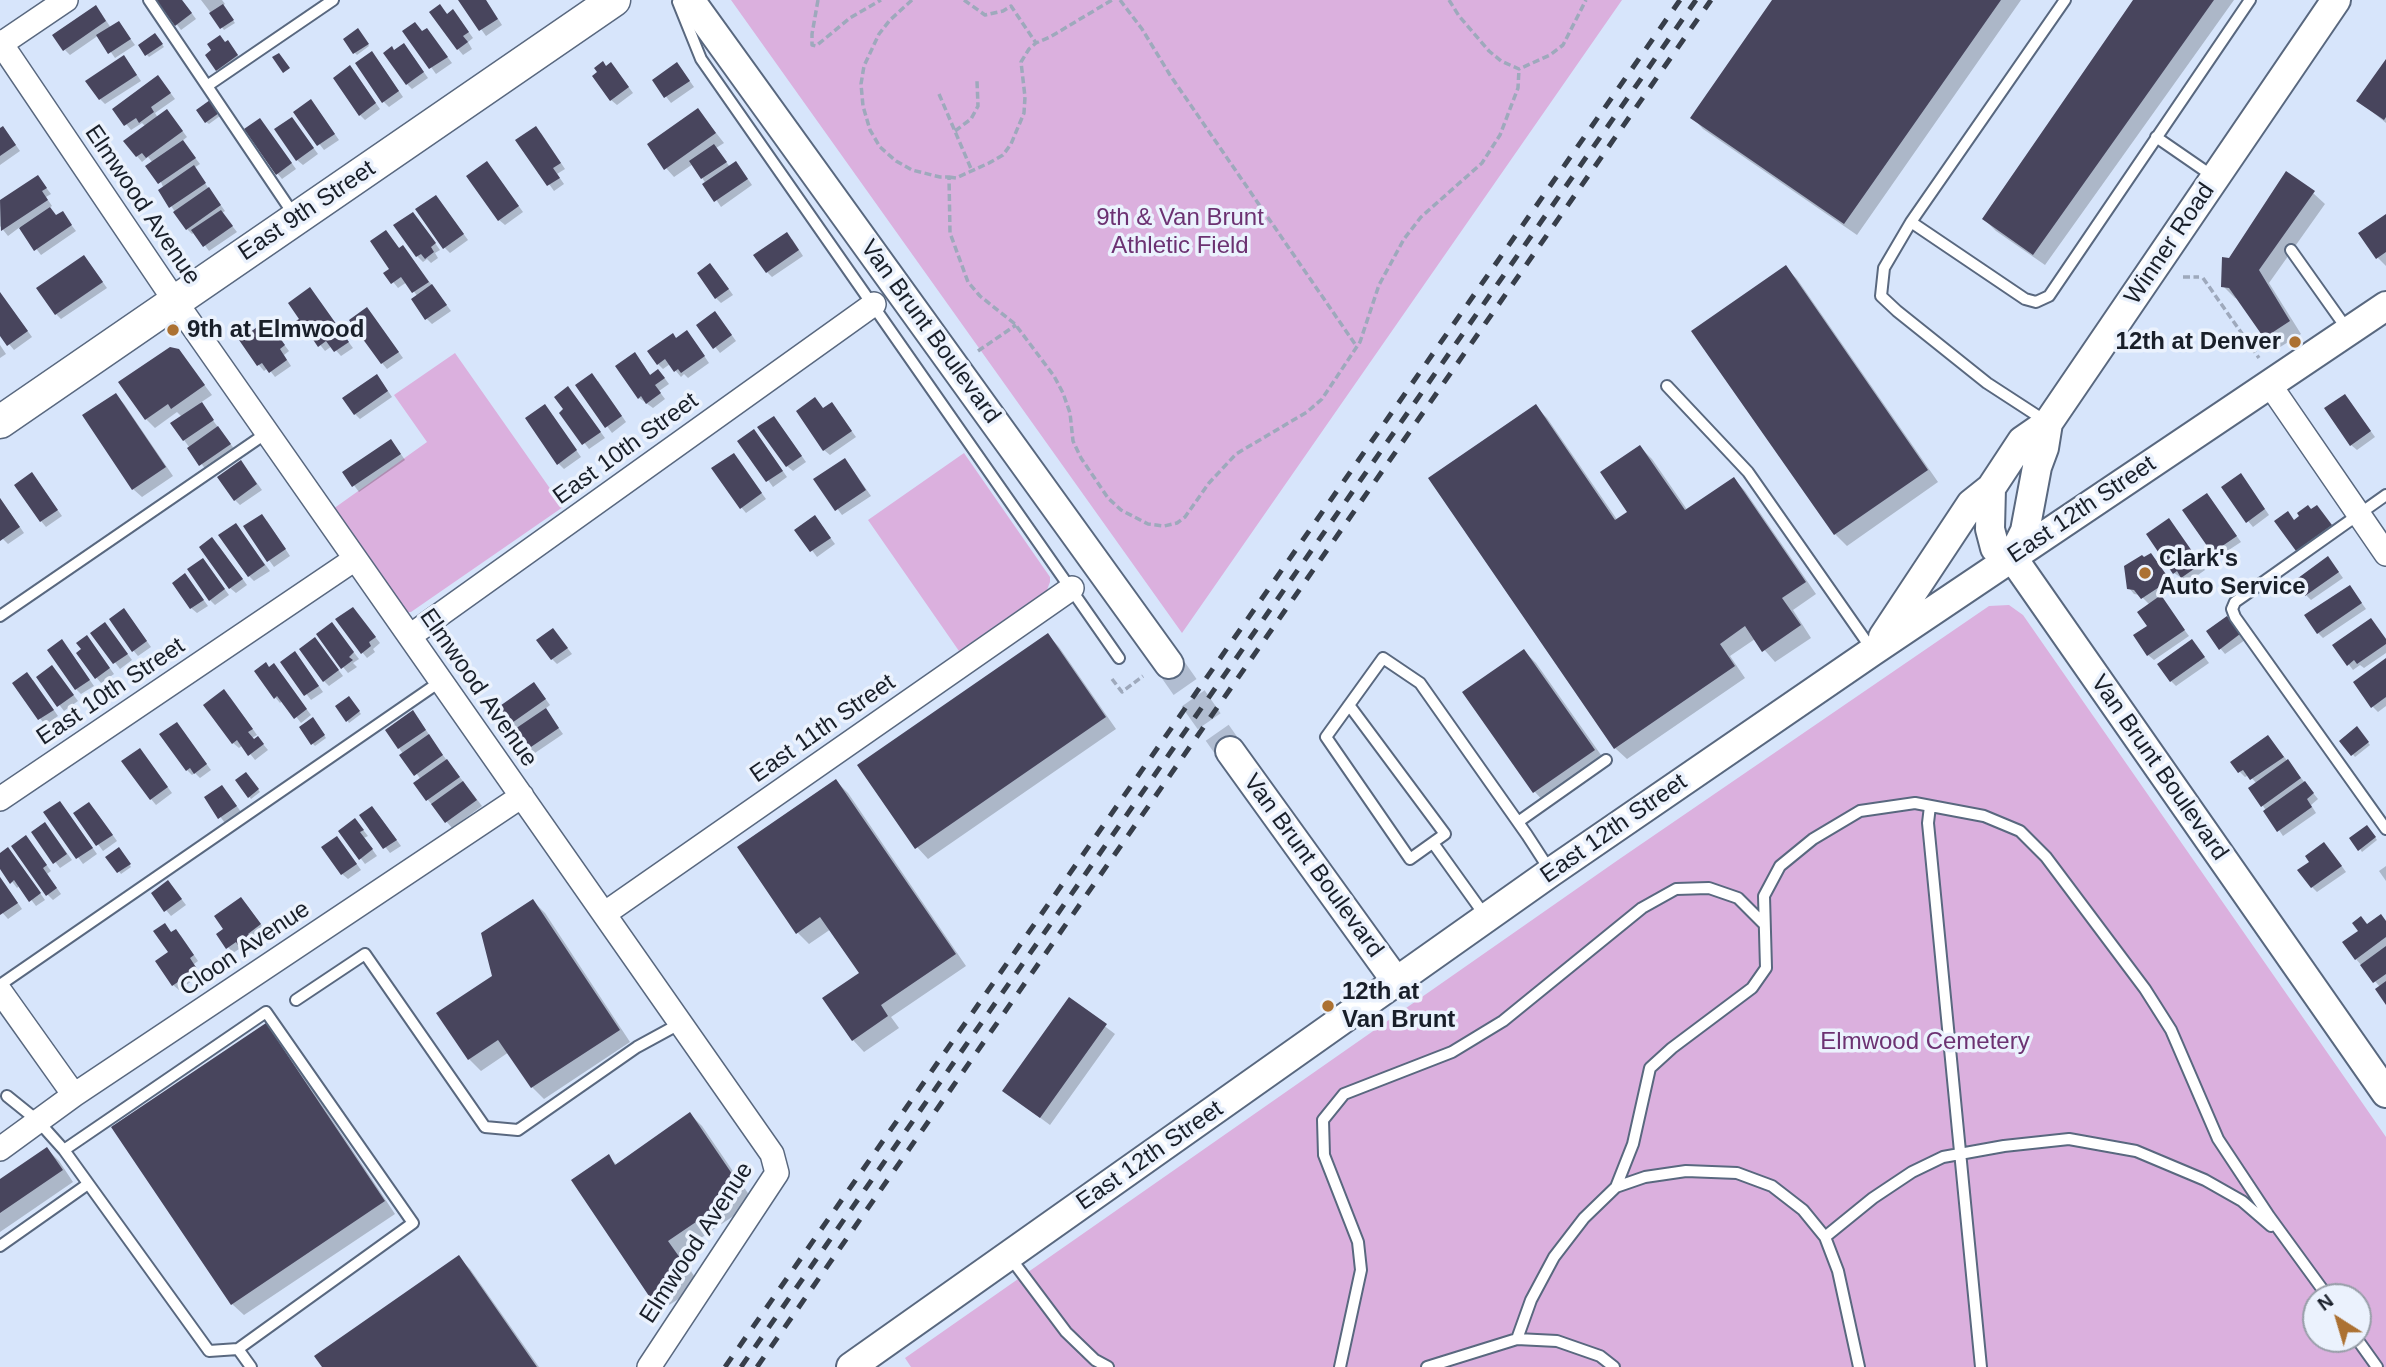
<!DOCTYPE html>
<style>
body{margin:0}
#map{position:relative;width:2386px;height:1367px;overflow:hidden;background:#d7e5fb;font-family:Arial,sans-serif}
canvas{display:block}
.north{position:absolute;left:2302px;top:1283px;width:70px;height:70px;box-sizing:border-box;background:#ebf2fd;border:2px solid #979ea8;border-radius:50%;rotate:323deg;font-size:19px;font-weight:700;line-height:28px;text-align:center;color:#191f29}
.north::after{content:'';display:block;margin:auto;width:24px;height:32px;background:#ac7132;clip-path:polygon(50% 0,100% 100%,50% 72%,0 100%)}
</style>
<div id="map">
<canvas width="2386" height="1367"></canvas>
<div class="north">N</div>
</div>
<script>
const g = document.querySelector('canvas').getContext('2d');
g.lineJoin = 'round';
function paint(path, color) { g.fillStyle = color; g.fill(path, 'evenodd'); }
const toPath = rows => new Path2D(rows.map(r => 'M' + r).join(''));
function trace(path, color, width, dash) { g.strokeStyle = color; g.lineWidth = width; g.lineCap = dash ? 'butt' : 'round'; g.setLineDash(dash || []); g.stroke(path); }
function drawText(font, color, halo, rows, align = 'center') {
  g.font = font + ' Arial,sans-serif'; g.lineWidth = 7; g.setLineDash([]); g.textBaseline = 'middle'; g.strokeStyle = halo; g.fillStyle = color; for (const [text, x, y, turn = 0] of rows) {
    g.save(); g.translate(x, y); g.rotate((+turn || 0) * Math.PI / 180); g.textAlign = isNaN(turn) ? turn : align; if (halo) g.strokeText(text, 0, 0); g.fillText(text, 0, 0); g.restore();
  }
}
paint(toPath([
 [731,0,1622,0,1182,633],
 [455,353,563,507,411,612,406,612,333,509,427,442,394,395],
 [964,453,1050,577,1050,582,1047,590,959,651,868,520],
 [2009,605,2023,615,2386,1137,2386,1367,911,1367,905,1358,1618,860,1989,606],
 [2316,1297,2358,1297,2358,1339,2316,1339]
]), '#dbb0de');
paint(toPath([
 [158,0,182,0,196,19,181,30],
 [201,0,222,0,225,4,222,6,235,23,224,30],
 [460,0,486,0,502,25,486,36],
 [1774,0,2021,0,1857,235,1703,129,1692,117],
 [2136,0,2234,0,2045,265,1996,231,1984,219],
 [440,6,448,15,458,17,473,38,468,42,472,49,463,55,458,49],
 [101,13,111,28,119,23,135,45,115,58,99,35,70,55,65,50],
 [427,30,452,63,436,74,405,31,423,33],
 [360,33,369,46,357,55,355,53],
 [157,38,164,47,149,57,147,55],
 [226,44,233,48,242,61,223,75,217,69],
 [409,51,428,78,412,89,407,84,395,52],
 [377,59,403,97,389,107,384,102],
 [2386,62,2386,123,2359,101],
 [129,63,141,81,105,104,100,99],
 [607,68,616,70,633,93,617,105,611,100,599,72],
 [682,70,694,87,671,103,654,81],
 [355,73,380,109,365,120,360,115],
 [163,83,175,99,155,113,158,118,172,117,187,137,182,141,200,164,194,168,225,211,222,213,237,232,209,251,195,232,192,234,187,229,171,206,153,163,148,157,142,162,137,156,146,127,142,123,131,130,114,109],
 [212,105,220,116,209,124,206,122],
 [316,107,339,140,324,150,295,112],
 [698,110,724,143,716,148,730,167,741,169,752,185,721,207,693,164,674,177,666,168],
 [292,119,318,154,303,165,297,160],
 [265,126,296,169,282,179,277,173],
 [0,130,8,134,20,151,0,165],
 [541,133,565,169,557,174,564,184,554,191,518,140],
 [492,169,523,212,505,225,499,220],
 [38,177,51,194,46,197,52,206,49,208,57,217,62,213,76,231,41,255,20,227,8,236,0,226,0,202],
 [2313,193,2325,204,2269,283,2301,334,2277,349,2266,337,2239,299,2235,298,2223,286,2230,260],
 [441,203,468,240,450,253,445,248],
 [2386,216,2386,266,2378,258],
 [418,219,440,250,435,253,438,258,431,263,427,259,423,262,417,256,396,226],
 [386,232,400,249,408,253,451,311,432,324,426,318,418,297,407,282,398,288,386,273,392,269],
 [792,239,803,256,772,277,767,272],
 [89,263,107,288,61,319,56,314],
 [1785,267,1797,279,1938,482,1847,546,1835,534],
 [716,271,733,295,721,303,716,298],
 [310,289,353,348,341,356,332,346,325,351,314,337,310,340,305,334,296,322,301,319],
 [0,293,32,337,14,350,0,333],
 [372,315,403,358,387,369,382,363],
 [720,319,736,341,720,353,698,325],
 [267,322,289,351,284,355,291,366,275,377,268,368,264,371,259,365,241,340],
 [692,338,709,363,688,378,684,374,681,377,670,364,663,369,658,364,677,340],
 [0,345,6,354,0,358],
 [178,350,212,395,200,403,235,450,206,470,184,440,182,417,177,412,155,428,146,419],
 [640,360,651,376,663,376,669,384,659,391,665,399,653,408,639,398,617,367],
 [598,381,626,422,612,433,578,386],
 [382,382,392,397,360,419,355,414],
 [573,394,605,438,589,449,562,413],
 [116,395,124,404,173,476,142,497,133,489],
 [2345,396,2375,437,2357,450,2351,445],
 [832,404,856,437,830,455,824,450,824,410],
 [1536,407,1547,418,1618,521,1630,513,1640,447,1652,459,1688,511,1734,479,1745,491,1816,594,1793,610,1811,638,1775,662,1755,639,1730,656,1745,678,1627,759,1615,748],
 [550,412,581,457,564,469,558,463],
 [779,424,806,462,793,471,787,466],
 [759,437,787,477,773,487,740,441],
 [396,447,405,460,359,492,344,472],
 [734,455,766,499,746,513,741,507],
 [850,466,871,496,842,515,816,480],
 [246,468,262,490,240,505,235,500],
 [32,474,62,516,46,527,41,521],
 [2246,481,2269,515,2253,527,2248,521],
 [2207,495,2241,542,2218,557,2213,552],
 [0,498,24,533,8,544,0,536],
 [2312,511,2322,512,2336,532,2303,556,2277,521,2295,522],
 [815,517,835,544,817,557,797,530],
 [2169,520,2205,570,2188,582,2174,573],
 [267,521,290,556,274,567,245,527],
 [236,525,270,571,254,581,249,576],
 [218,545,247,585,236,593,230,588],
 [2151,555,2174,586,2159,596,2189,636,2154,660,2148,655,2150,605,2140,595,2134,594,2129,588,2144,559],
 [2333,564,2343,578,2311,600,2306,595],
 [208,566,229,595,215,605,210,600],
 [190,581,208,606,197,613,191,608],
 [2350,587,2366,609,2323,638,2318,633],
 [353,609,380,643,373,649,375,652,367,658,362,652],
 [129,616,151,647,138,656,133,650],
 [332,624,359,659,353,663,357,667,348,673,343,667],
 [2232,624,2245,640,2225,654,2220,648],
 [110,630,132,660,120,669,93,633],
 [1048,635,1059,647,1116,729,928,859,917,847],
 [558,636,572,654,557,664,552,659],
 [2386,640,2386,653,2364,668,2360,665,2353,670,2335,646],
 [92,643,114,674,101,683,96,677],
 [320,645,343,676,329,686,324,681],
 [67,647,94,686,81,694,76,689],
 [2197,647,2209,663,2176,686,2171,681],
 [1524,651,1536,663,1606,762,1546,804,1535,792,1465,693],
 [300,659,323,692,311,700,282,662],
 [2386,661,2386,706,2378,712,2373,707],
 [274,665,311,715,301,723,283,700,280,703,275,697],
 [57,673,78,701,64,711,38,677],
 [33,680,58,716,45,725,15,684],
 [539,690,550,705,545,709,563,734,532,755,510,724],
 [230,697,257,735,252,738,263,744,268,750,255,760,243,745,239,748,233,743,206,705],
 [351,700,361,714,349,723,347,720],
 [418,718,430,736,429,737,482,806,452,828,428,800,421,780,399,748],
 [315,722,326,738,315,746,313,744],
 [177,724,211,770,200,778,195,773,192,775,187,770],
 [2357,729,2370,745,2355,757,2342,741],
 [2273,743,2318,799,2311,805,2316,813,2283,836,2263,806,2257,784,2249,775,2245,777,2240,772],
 [145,756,172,793,156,805,151,799],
 [248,776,260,792,251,799,237,781],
 [836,781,848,793,966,966,891,1017,899,1028,864,1052,853,1040,861,973,831,929,809,944,798,933],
 [227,792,241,812,225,823,206,798],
 [65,809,97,854,83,864,46,813],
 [94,809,117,841,103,851,75,813],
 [377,813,401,846,390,853,361,816],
 [360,826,368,836,364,838,377,856,365,864,340,831],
 [2369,829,2377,840,2362,852,2360,849],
 [50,830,72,860,60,868,33,833],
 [26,837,51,871,47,874,61,894,53,900,47,894],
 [342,843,361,870,348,879,342,874],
 [2330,850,2346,872,2317,892,2312,887],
 [121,851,131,867,121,874,108,857],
 [0,855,13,855,45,900,36,906,20,885,17,888,0,866],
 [2386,866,2386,881,2379,871],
 [0,877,22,909,8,919,0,910],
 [173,888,186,905,171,916,166,910],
 [533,901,545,913,630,1042,544,1099,532,1087,509,1052,481,1071,469,1059],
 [246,904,265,930,252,940,256,944,246,951,242,947,233,953,218,935],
 [2386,921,2386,1002,2380,987,2356,959,2368,926],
 [165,925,172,933,176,931,181,936,198,961,194,964,201,975,179,990,173,985],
 [1069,999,1115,1034,1050,1125,1004,1091],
 [265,1025,277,1037,395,1214,244,1315,232,1304],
 [690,1114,702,1126,754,1202,679,1253,700,1285,663,1309,652,1298,609,1157,618,1166],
 [47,1149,59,1161,73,1182,0,1232,0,1181],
 [458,1257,470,1269,539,1367,324,1367]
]), '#0003');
paint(toPath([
 [156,0,182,0,192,13,175,26],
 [458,0,486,0,498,19,479,31],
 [1772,0,2001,0,1844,224,1690,118],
 [2133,0,2214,0,2033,255,1982,219],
 [223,4,234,20,220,29,209,13],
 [440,4,447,14,453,9,469,32,463,36,468,42,457,50,429,12],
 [96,5,106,21,63,51,52,35],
 [119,21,131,39,108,54,96,35],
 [415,22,422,31,427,28,448,57,429,69,402,31],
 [358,28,369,44,353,54,343,39],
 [155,33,163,44,145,56,138,45],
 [220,35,225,42,228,40,238,55,216,71,205,55,211,50,207,44],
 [404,43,424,72,406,85,383,53,392,46,394,50],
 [372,51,399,91,382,103,355,63],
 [279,53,290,68,283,73,272,57],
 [124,55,137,75,99,100,85,81],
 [2386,59,2386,117,2384,120,2356,101],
 [603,61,606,66,611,62,629,87,610,101,592,76,597,72,594,68],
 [677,62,690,81,664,98,652,80],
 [350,65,376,103,359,116,333,78],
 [158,75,171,93,151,107,154,112,139,123,136,118,124,126,112,109],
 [311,99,335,134,317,146,293,112],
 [210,100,219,113,205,123,196,110],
 [698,108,716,133,664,170,647,144],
 [167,109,183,131,146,158,142,153,136,157,123,141],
 [292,117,314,148,296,161,274,129],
 [260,118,292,163,276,175,244,129],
 [3,126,16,145,0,156,0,128],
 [536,126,561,163,553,168,560,178,547,186,515,140],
 [183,140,196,158,158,184,145,166],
 [714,144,727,162,701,179,689,161],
 [487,161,519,206,498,221,466,176],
 [736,161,748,179,714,202,702,184],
 [194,165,206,183,169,208,158,190],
 [2286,171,2315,191,2259,270,2290,321,2264,338,2229,288,2221,287,2222,257,2229,258],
 [38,175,47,188,42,191,48,200,1,231,0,200],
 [209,187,221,205,186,230,173,212],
 [436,195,464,234,443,249,415,209],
 [50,207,56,215,63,211,72,225,34,251,19,228],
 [221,210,233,226,203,247,191,230],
 [413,212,436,243,431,247,434,252,425,259,421,254,416,257,393,225],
 [2386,214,2386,252,2376,259,2358,233],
 [386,230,399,248,403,245,429,282,412,293,401,277,391,284,383,273,389,269,370,241],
 [787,232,799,250,766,273,753,255],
 [84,255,103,282,55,315,36,288],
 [710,263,729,289,715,299,697,273],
 [1786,265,1928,470,1834,535,1691,331],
 [432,284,447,305,425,320,411,299],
 [310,287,349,342,334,352,326,341,318,347,308,332,303,335,294,322,299,319,288,303],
 [0,292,28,331,7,346,0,336],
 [367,307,399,352,381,364,349,320],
 [715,311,732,335,713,349,696,325],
 [267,320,285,345,280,349,287,360,269,373,262,363,257,366,239,340],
 [687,330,705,356,681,373,678,369,674,372,665,359,657,365,647,351,673,333,676,338],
 [170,347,179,349,205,385,171,409,168,404,145,420,118,382],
 [635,352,650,375,658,369,665,378,655,385,661,393,646,404,641,396,638,399,615,366],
 [592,373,622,416,605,428,575,385],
 [377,374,388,391,354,415,342,398],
 [568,386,601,432,582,445,559,413,563,409,554,397],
 [116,393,166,467,132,490,82,415],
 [2345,394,2371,431,2350,446,2324,408],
 [815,397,823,408,832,402,852,431,823,451,796,411],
 [202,402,214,420,183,441,170,423],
 [545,404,577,450,557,465,525,418],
 [1536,404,1615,520,1627,512,1600,472,1640,445,1685,510,1734,477,1806,582,1782,598,1801,625,1762,652,1745,626,1720,644,1735,666,1614,749,1428,478],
 [774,416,802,456,786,467,757,427],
 [218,426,231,444,199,466,187,448],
 [754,429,783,471,766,482,737,441],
 [391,439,401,454,352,487,342,472],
 [734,453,762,493,740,509,711,468],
 [845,458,866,490,835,511,813,479],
 [241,460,257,484,234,501,217,477],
 [32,472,58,510,40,522,14,485],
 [2241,473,2265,509,2246,523,2221,487],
 [2207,493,2237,536,2212,553,2182,510],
 [0,498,20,527,0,541],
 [2308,505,2311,509,2317,505,2332,525,2296,551,2274,521,2288,511,2294,520,2299,516,2297,513],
 [262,514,286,549,267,562,243,526],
 [815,515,831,538,810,552,794,530],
 [2169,518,2201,564,2181,578,2177,571,2173,574,2146,534],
 [236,523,265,565,248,577,218,535],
 [212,537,243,579,229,589,199,547],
 [2151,553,2170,580,2141,599,2134,590,2127,589,2124,566,2142,555,2144,557],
 [2328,556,2339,572,2305,596,2294,581],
 [203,558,225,589,209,601,187,569],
 [185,573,204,600,190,609,172,583],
 [2350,585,2362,603,2317,634,2304,615],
 [2161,595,2185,630,2147,656,2133,635,2147,626,2137,612],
 [353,607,376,637,369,642,371,646,361,654,335,619],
 [124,608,147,641,132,652,109,619],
 [2227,616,2240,634,2219,650,2206,631],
 [2371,618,2386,639,2386,644,2357,664,2354,660,2347,666,2332,645],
 [105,622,128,654,113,664,90,633],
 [332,622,354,652,349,657,353,660,341,669,316,634],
 [553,628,568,648,551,660,536,640],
 [1048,633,1106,717,915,849,857,765],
 [87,635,110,668,95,679,76,653,81,649,76,643],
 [315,637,339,670,323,682,299,649],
 [62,639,90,680,75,690,47,650],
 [2192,639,2205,657,2170,682,2157,664],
 [1524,649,1595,750,1533,793,1462,692],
 [295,651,319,686,304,696,280,662],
 [2386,658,2386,697,2371,708,2353,682],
 [266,662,269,667,274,663,307,709,294,719,277,696,274,699,254,671],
 [52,665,74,695,57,707,36,677],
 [27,672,54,710,38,720,12,683],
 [534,682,546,699,509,725,497,708],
 [224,689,253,729,248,732,254,739,258,736,264,744,248,756,237,740,232,744,203,705],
 [349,696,360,711,346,722,335,706],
 [546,708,559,728,525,751,512,731],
 [413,710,426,730,398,749,385,730],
 [313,717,325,735,311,745,299,727],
 [177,722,207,764,194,774,190,768,186,771,159,734],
 [2357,726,2369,742,2351,756,2339,741],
 [429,734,443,755,414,776,399,755],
 [2268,735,2284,757,2250,780,2243,770,2238,773,2230,762],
 [140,748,168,787,150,800,121,761],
 [447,759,460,777,426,801,413,783],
 [2288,759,2301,778,2261,807,2248,788],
 [246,772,259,789,248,798,235,780],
 [836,779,956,954,881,1005,888,1016,852,1041,822,998,859,973,820,917,796,934,737,847],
 [463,781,477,800,445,823,431,804],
 [2305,781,2314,793,2307,799,2312,807,2277,832,2263,811],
 [222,785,237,806,218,819,204,797],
 [60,801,93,848,76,859,43,812],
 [89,802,113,835,96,846,73,813],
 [372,806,397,840,383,849,359,815],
 [355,818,364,830,360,832,373,849,359,860,338,831],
 [45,822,67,854,53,864,31,832],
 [2367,825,2376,837,2358,851,2349,838],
 [26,835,47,865,43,868,57,888,46,896,11,846],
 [337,836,357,864,341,875,321,847],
 [2324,842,2342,866,2311,888,2297,870,2309,862,2305,856],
 [8,847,41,893,29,902,14,880,10,884,0,869,0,853],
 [119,847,131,864,117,873,105,857],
 [0,877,18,903,0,915],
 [168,880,182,899,164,912,151,893],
 [241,897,261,924,248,934,252,938,239,947,236,942,226,949,216,934,223,929,214,916],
 [533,899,620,1030,531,1088,498,1040,468,1060,436,1013,492,976,481,933],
 [2381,914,2386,921,2386,937,2355,960,2342,942,2358,931,2352,923,2361,916,2367,924],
 [165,923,171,932,176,929,194,955,190,958,197,969,172,986,155,961,168,952,153,931],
 [2386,946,2386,974,2373,983,2360,965],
 [2386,981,2386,1005,2375,989],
 [1069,997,1107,1024,1040,1118,1002,1091],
 [266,1023,385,1201,231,1305,111,1127],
 [690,1112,743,1190,668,1241,690,1272,651,1299,571,1180,609,1154,615,1165],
 [47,1147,63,1170,0,1213,0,1179],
 [459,1255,537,1367,322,1367,314,1356]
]), '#48455d');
trace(toPath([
 [1169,664,1230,751]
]), '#b1bdd1', 28, [28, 14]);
const service = toPath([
 [149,0,294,215],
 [678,2,701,59,1119,658],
 [207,86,333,0],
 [2156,137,2214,177],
 [1911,222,2025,299,2036,302,2049,296,2250,0],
 [2291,250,2347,329],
 [1667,386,1748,472,1873,651],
 [2047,422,1987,383,1897,311,1881,296,1884,268,1911,222,2065,0],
 [2386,495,2245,595,2235,602,2232,609,2235,617,2386,829],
 [0,616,268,432],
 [1349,705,1445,834,1410,859,1326,737,1383,658,1420,683,1527,835,1551,872],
 [1930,806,1928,823,1981,1367],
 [1518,822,1606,760],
 [1433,843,1486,917],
 [0,985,441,681],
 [296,1000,365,954,485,1127,518,1130,637,1047,681,1023],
 [7,1096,38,1121,64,1150,209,1351,238,1349,251,1367],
 [64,1150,266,1012,413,1223,238,1349],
 [1616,1187,1633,1144,1650,1068,1672,1048,1752,988,1766,968,1764,896,1780,866,1813,839,1860,811,1915,803,1984,816,2020,831,2046,857,2145,989,2171,1030,2218,1139,2269,1216,2328,1297],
 [1825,1237,1873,1198,1912,1172,1943,1157,2004,1146,2069,1139,2136,1151,2205,1180,2242,1201,2271,1226],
 [0,1246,88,1184],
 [1009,1256,1066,1332,1095,1360,1108,1367],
 [1517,1339,1531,1300,1554,1257,1584,1218,1616,1187,1645,1177,1686,1171,1737,1173,1772,1186,1803,1210,1825,1237,1838,1271,1859,1367],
 [2357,1339,2377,1367],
 [1340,1367,1361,1270,1358,1242,1324,1155,1323,1120,1344,1094,1452,1052,1503,1021,1642,908,1676,889,1709,888,1738,898,1764,924],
 [1427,1367,1517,1339,1557,1341,1600,1356,1614,1367]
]);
const minor = toPath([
 [0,42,175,301,772,1154,777,1173,649,1367],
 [1,44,66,0],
 [2270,385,2386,554],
 [410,636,874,304],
 [0,799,355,559],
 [604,914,1072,588],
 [0,991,74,1095],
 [0,1149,74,1095,522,796]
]);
const tertiary = toPath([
 [690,0,1169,664],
 [1991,488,1990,529,1995,548,2012,557,2386,1093],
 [2012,557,2025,531,2037,467,2044,448,2048,423],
 [1883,637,1971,504,1991,488,2022,441,2048,423,2336,0],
 [1230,751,1396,981],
 [851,1367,1551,872,1873,651,2386,306]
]);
const secondary = toPath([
 [0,422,614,0]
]);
trace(service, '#59687f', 14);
trace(minor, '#59687f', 26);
trace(tertiary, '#59687f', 32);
trace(secondary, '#59687f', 35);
trace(toPath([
 [818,0,812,34,812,45,816,46,850,18,881,0],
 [912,0,890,20,879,34,864,66,861,84,863,106,870,130,880,147,896,161,912,170,940,177,949,177,950,233,968,282,980,296,1015,324,1054,376,1063,393,1070,413,1073,441,1081,458,1108,498,1121,510,1148,524,1164,526,1177,523,1185,517,1209,483,1236,454,1307,412,1322,399,1360,342,1379,285,1404,239,1421,217,1482,163,1500,135,1518,88,1519,69],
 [964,0,985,15,1003,11,1011,6,1036,43,1050,37,1112,0],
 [1120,0,1142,29,1170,75,1357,347],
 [1449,0,1459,16,1489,51,1501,61,1519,69,1550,55,1563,45,1586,0],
 [939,94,972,171],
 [955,131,971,119,978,106,977,81],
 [949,177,956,178,989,163,1003,155,1011,144,1024,113,1025,97,1021,62,1029,49,1036,43],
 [2183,277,2199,277],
 [2203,278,2259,358],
 [978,351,1016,325],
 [1112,679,1122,692,1143,676]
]), '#9ea9bc', 3.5, [7, 3.5]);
trace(service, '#fff', 10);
trace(minor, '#fff', 23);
trace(tertiary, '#fff', 28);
trace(secondary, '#fff', 32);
trace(toPath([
 [725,1367,1680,0],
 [741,1367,1696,0],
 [757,1367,1711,0]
]), '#373e4a', 5, [12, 12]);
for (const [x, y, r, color] of [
 [173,330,7,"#ac7132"],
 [2295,342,7,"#ac7132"],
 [2145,573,7,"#ac7132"],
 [1328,1006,7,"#ac7132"]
]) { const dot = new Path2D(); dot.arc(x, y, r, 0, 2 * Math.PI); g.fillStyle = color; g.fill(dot); trace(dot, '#ebf2fd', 2.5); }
drawText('24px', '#191f29', '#ebf2fd', [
 ["Elmwood Avenue",142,205,56],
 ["East 9th Street",307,211,-34],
 ["Winner Road",2170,244,-56],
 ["Van Brunt Boulevard",930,332,54],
 ["East 10th Street",626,449,-36],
 ["East 12th Street",2082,510,-34],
 ["Elmwood Avenue",478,688,55],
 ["East 10th Street",111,692,-34],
 ["East 11th Street",823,729,-35],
 ["Van Brunt Boulevard",2159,768,55],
 ["East 12th Street",1614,829,-35],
 ["Van Brunt Boulevard",1313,866,54],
 ["Cloon Avenue",245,949,-34],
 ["East 12th Street",1150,1156,-35],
 ["Elmwood Avenue",697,1243,-57]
]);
drawText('24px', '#6c3272', '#ebf2fd', [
 ["9th & Van Brunt",1180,218],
 ["Athletic Field",1180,246],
 ["Elmwood Cemetery",1925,1042]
]);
drawText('bold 24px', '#191f29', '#ebf2fd', [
 ["9th at Elmwood",187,330],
 ["12th at Denver",2281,342,"right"],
 ["Clark's",2159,559],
 ["Auto Service",2159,587],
 ["12th at",1342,992],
 ["Van Brunt",1342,1020]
], 'left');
</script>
